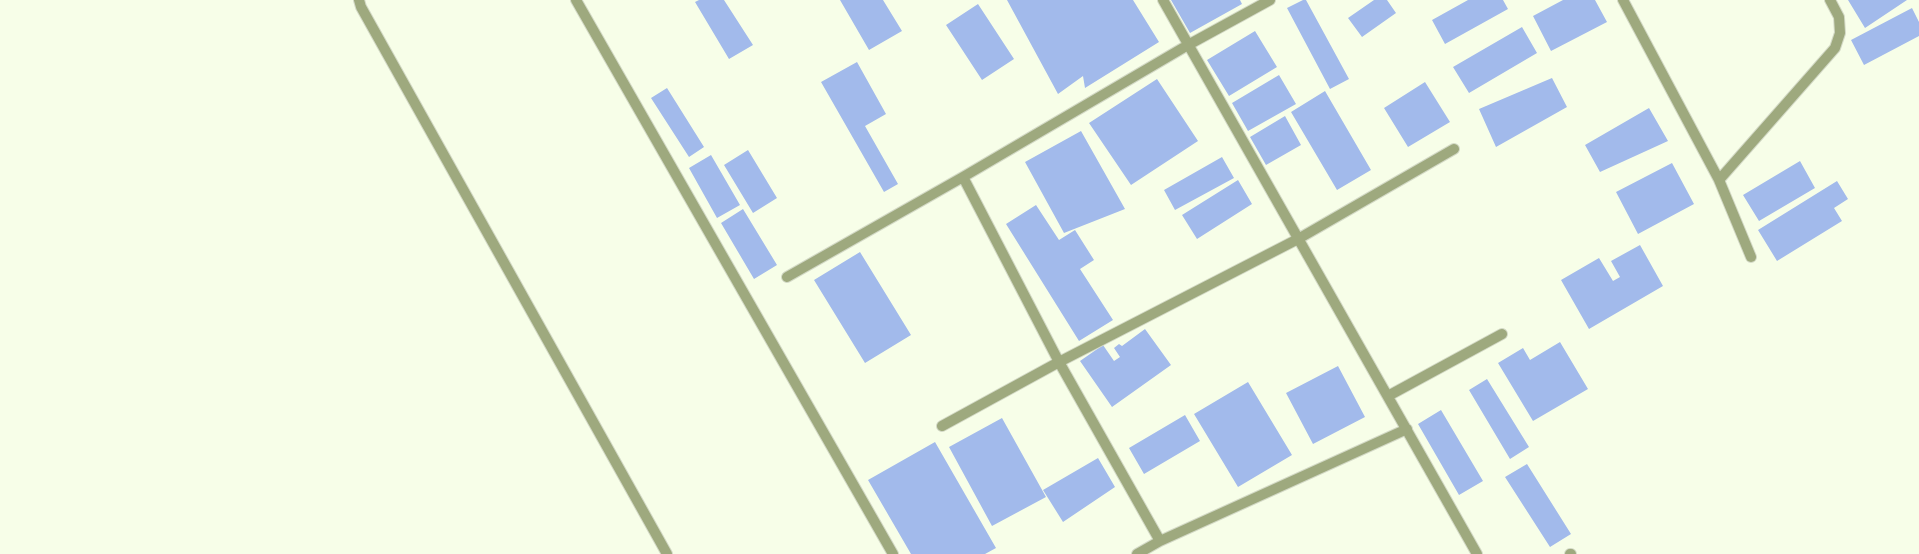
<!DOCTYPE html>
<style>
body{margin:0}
canvas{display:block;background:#f7fee8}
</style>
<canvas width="1919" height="554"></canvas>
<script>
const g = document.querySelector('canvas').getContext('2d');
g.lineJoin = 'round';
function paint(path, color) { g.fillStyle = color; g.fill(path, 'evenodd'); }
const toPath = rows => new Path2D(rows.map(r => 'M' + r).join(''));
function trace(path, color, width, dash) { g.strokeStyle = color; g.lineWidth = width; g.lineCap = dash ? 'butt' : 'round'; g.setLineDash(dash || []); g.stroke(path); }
paint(toPath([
 [699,0,724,0,753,45,729,59,695,2],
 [840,0,883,0,902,31,869,50],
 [1007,0,1133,0,1159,42,1085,88,1083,76,1058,94],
 [1171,0,1240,0,1242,4,1190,33],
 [1303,0,1306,0,1349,79,1330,89,1287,8],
 [1374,0,1387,0,1396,13,1362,37,1348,18],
 [1468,0,1503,0,1508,9,1445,44,1432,20],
 [1563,0,1595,0,1607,22,1551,51,1533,16],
 [1848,0,1907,0,1865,28],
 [978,4,1014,59,982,80,946,25],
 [1912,8,1919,22,1919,36,1864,65,1851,40],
 [1522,27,1537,53,1469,93,1453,67],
 [1255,31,1277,67,1229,96,1207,60],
 [857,62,886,114,865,126,898,184,884,192,821,82],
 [1279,75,1296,104,1248,131,1232,103],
 [1552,78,1567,107,1496,147,1479,109],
 [1157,79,1198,141,1131,185,1089,123],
 [1425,82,1450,122,1408,147,1384,108],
 [667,88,704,147,689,157,651,98],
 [1325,91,1371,170,1337,190,1291,112],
 [1649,108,1668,141,1600,172,1585,145],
 [1285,116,1301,145,1266,165,1250,137],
 [1081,131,1125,209,1064,233,1025,162],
 [748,150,777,198,753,213,724,165],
 [711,155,740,205,717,218,689,168],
 [1222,157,1234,178,1175,210,1164,190],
 [1800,161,1815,188,1759,221,1743,195],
 [1672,163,1694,204,1638,234,1616,192],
 [1238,180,1252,204,1197,239,1182,215],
 [1837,181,1848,199,1834,208,1842,221,1777,261,1758,230],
 [1036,205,1059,240,1075,230,1094,260,1080,269,1113,320,1079,341,1006,224],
 [743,209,777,265,754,279,721,223],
 [1640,245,1663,286,1589,329,1561,280,1599,258,1613,281,1620,277,1611,261],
 [860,252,911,335,865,363,814,280],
 [1145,329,1171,365,1112,407,1080,361,1103,345,1114,361,1120,357,1114,348,1119,344,1122,346],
 [1560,342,1588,389,1533,421,1498,363,1523,348,1530,360],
 [1338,366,1365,417,1313,444,1286,393],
 [1487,379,1529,447,1510,459,1469,390],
 [1248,382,1292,455,1238,487,1194,414],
 [1441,410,1483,481,1459,495,1418,424],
 [1185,415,1200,441,1144,474,1129,448],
 [1002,418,1046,497,992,526,949,447],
 [935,442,996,548,985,554,911,554,868,480],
 [1098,458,1115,487,1063,522,1043,490],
 [1527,464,1571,534,1550,547,1505,477]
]), '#a2baeb');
const minor = toPath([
 [359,0,361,7,667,554],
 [576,0,893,554],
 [1163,0,1477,554],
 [1623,0,1719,180,1751,257],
 [963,177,1059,362,1160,541],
 [1719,180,1835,48,1840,33,1839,17,1830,0],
 [787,277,963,177,1188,45,1270,0],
 [1388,396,1502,334],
 [942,426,1059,362,1298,239,1454,149],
 [1137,554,1160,541,1407,429],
 [1570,554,1571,554]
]);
trace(minor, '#d4dac7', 12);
trace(minor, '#9ea97e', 10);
</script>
